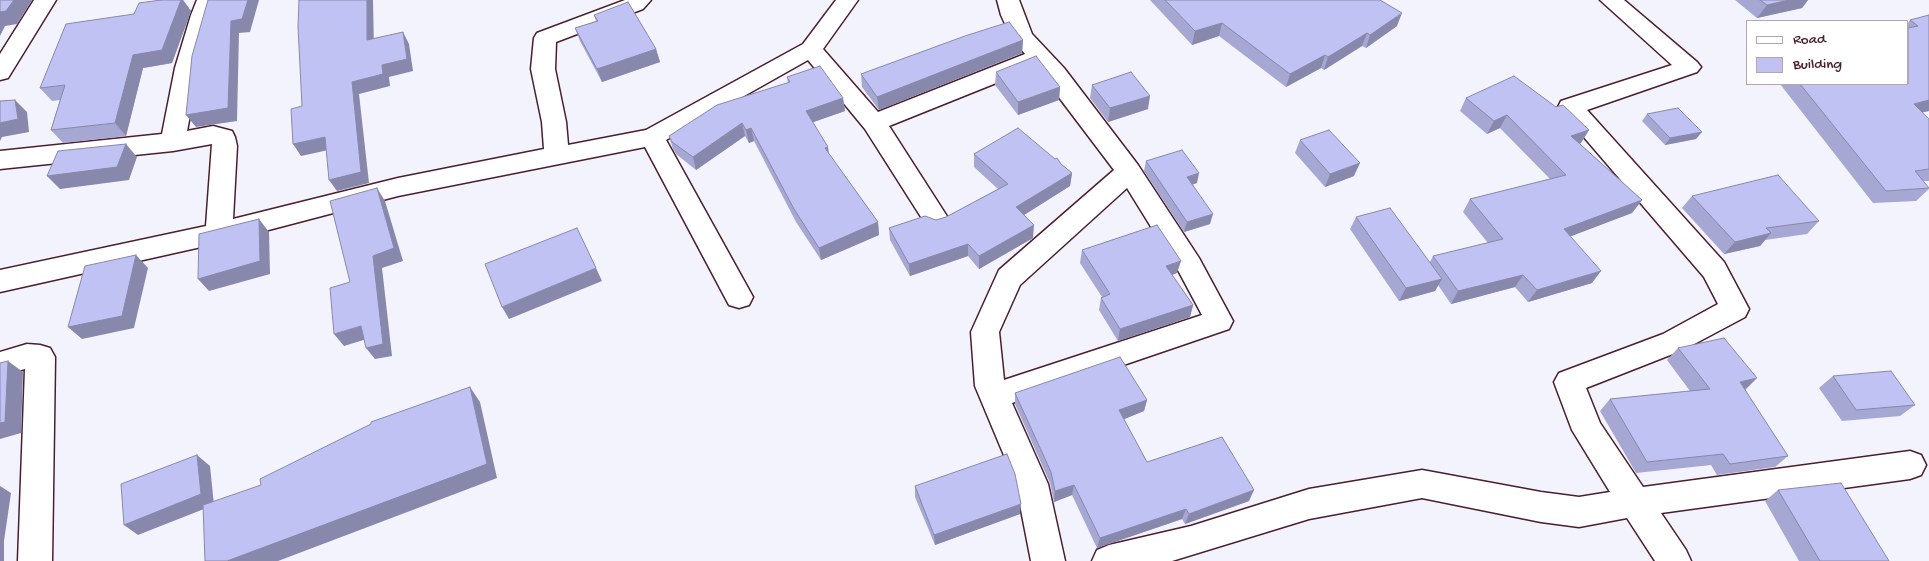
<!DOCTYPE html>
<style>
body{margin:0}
#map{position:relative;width:1929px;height:561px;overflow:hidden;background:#f3f3fd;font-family:"Gochi Hand",sans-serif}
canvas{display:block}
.legend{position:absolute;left:1746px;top:20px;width:162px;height:65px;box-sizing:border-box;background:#fff;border:1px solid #b7a5aa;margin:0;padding:6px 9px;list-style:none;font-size:15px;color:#4a1f2b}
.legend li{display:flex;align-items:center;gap:10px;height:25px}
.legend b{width:25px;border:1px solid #b7a5aa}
</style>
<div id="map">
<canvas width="1929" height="561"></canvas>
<ul class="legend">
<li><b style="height:6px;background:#fff"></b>Road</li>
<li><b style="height:14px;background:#c1c2f4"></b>Building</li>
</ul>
</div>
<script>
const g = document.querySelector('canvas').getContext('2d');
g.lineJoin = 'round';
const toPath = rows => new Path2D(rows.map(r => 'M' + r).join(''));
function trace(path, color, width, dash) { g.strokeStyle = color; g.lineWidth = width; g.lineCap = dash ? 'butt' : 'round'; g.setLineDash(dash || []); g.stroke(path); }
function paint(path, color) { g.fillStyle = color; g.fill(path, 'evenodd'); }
const street = toPath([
 [34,0,56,0,8,78,0,80,0,54,34,0],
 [197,0,222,0,216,6,213,15,199,68,187,131,213,126,232,131,235,137,237,146,233,219,398,178,544,149,542,122,531,69,534,38,537,33,625,0,651,0,643,9,556,42,555,69,566,122,568,145,646,130,803,44,836,0,858,0,823,49,878,112,1025,54,1011,37,1001,15,997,0,1019,0,1032,34,1064,68,1138,165,1199,258,1233,321,1229,329,1012,403,1048,484,1065,561,1031,561,1016,484,975,386,971,332,999,270,1114,170,1036,67,889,126,950,221,946,228,937,231,928,228,865,129,808,60,666,140,753,297,749,305,739,308,729,305,645,147,398,196,219,243,0,292,0,270,206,226,212,144,173,151,0,169,0,151,162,134,175,68,191,15,197,0],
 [1127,188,1179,272,1202,315,1004,380,999,332,1020,285,1127,188],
 [1600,0,1624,0,1697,62,1701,67,1697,72,1587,110,1724,262,1749,309,1745,317,1683,350,1586,388,1600,423,1643,487,1910,451,1921,455,1926,465,1921,475,1910,479,1661,513,1686,550,1691,561,1655,561,1627,518,1579,527,1541,522,1422,498,1309,519,1172,561,1092,561,1097,550,1109,545,1191,526,1309,489,1422,470,1541,492,1579,497,1610,492,1572,430,1554,382,1559,373,1663,334,1718,304,1704,277,1558,107,1561,101,1672,65,1600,0],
 [27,344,40,345,50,348,55,357,52,561,18,561,25,369,0,376,0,352,27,344]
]);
trace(street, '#4a1f2b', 3);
paint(street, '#fff');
paint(toPath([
 [161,0,183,0,191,11,172,63,143,68,126,136,63,143,51,130,60,100,52,101,40,88,134,14],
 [1150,0,1380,0,1397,26,1366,48,1362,46,1324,70,1321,68,1286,87,1219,36,1192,45],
 [1735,0,1808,0,1802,8,1757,18],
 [594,15,656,49,660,62,602,82,580,41,575,28,596,21],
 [1929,15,1929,111,1922,112,1929,119,1929,181,1923,181,1929,189,1916,201,1873,203,1780,84,1908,84,1908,23,1910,20],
 [1023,40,1022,53,879,110,862,87,861,74],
 [996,72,1060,87,1059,100,1018,115,995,85],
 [787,77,843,98,845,111,813,122,829,154,878,222,879,235,821,260,796,222,754,141,749,143,745,136,696,170,676,154,673,149,669,136,788,83],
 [1092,85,1148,109,1108,122,1090,98],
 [1466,98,1556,107,1589,130,1580,144,1642,200,1632,213,1570,236,1592,283,1528,302,1515,287,1451,304,1438,285,1435,291,1399,301,1350,229,1356,217,1430,262,1433,256,1488,243,1463,212,1470,199,1550,179,1500,128,1487,134,1460,111],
 [1647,114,1696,139,1665,145,1642,121],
 [1300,140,1354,176,1325,187,1295,153],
 [974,154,1061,164,1072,173,1070,186,1024,215,1033,238,979,269,968,256,910,276,890,240,889,228,936,220,946,217,998,189,974,167],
 [1146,161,1197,183,1193,184,1210,224,1184,232,1144,171],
 [1692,196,1819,221,1807,234,1765,240,1760,246,1724,254,1682,208],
 [1082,250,1177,273,1172,275,1193,305,1190,317,1118,341,1099,310,1101,298,1102,297,1080,263],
 [1678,348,1745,390,1788,456,1775,467,1717,475,1711,465,1636,473,1600,411,1610,399,1690,391,1667,360],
 [1833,376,1915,405,1900,416,1842,421,1819,388],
 [1015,393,1147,400,1144,411,1124,419,1147,462,1249,501,1185,524,1182,519,1097,548,1072,495,1054,502,1050,483,1015,404],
 [915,486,1020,514,935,545,915,497],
 [1778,490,1889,561,1799,561,1765,501]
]), '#a6a7d2');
paint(toPath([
 [14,0,32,0,17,24,5,26,0,36,0,12],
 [181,0,183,0,191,11,172,63,143,68,126,136,115,123,133,55],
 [248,0,259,0,250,32,239,33,237,121,196,127,186,115,231,21],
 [367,0,373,0,374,52,367,40],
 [1789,0,1808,0,1802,8,1757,18,1767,5],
 [1402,13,1397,26,1366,48,1370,35],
 [1222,23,1219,36,1192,45,1195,31],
 [403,32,409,44,413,71,389,77,390,86,359,94,369,183,337,191,329,180,352,82,382,65],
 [1367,33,1362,46,1324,70,1328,57],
 [1023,40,1022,53,879,110,877,97],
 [656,49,660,62,602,82,597,69],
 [1325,55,1321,68,1286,87,1290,74],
 [1060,87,1059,100,1018,115,1018,102],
 [1150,96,1148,109,1108,122,1110,108],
 [843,98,845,111,808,124,806,111],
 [15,100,27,112,29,132,2,137,0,141,0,123],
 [1929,100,1929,111,1901,117,1914,104],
 [1507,115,1500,128,1487,134,1494,121],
 [742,123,745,136,696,170,693,157],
 [751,128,754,141,749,143,746,130],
 [1589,130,1581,143,1563,149,1571,136],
 [1702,132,1696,139,1665,145,1670,138],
 [325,137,333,149,301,156,293,144],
 [126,144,137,157,129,180,60,189,47,176],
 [828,147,830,160,825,148],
 [1360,163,1354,176,1325,187,1330,174],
 [1072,173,1070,186,1016,220,1016,207],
 [1199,173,1197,183,1185,187,1187,177],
 [377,188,385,201,403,261,382,268,392,356,375,359,366,348,373,256],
 [1642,200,1632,213,1556,242,1564,229],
 [1213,214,1210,224,1184,232,1187,222],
 [259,219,269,232,270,274,209,291,198,279],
 [878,222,879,235,821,260,819,248],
 [1034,225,1033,238,979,269,979,256],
 [1771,233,1760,246,1724,254,1735,242],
 [968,244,968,256,910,276,909,264],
 [136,255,148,268,134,328,82,339,68,327],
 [1181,261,1177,273,1163,278,1166,266],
 [596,268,602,281,509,319,502,307],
 [1601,271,1592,283,1528,302,1537,290],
 [1523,275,1515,287,1451,304,1458,291],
 [1442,279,1435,291,1399,301,1406,288],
 [1193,305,1190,317,1118,341,1120,329],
 [361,326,370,338,344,346,334,334],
 [8,361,23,372,21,433,0,439,0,423],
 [1757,378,1745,390,1740,382],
 [470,387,480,402,497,478,278,561,227,561],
 [1147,400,1144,411,1117,422,1119,410],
 [197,455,210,466,214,505,138,535,124,525],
 [1074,485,1072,495,1054,502,1055,491],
 [0,486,11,493,4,541,4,561,0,561],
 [1254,490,1249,501,1185,524,1189,514],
 [1021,504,1020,514,935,545,934,535],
 [1186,509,1182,519,1097,548,1100,538]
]), '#8788ab');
const building = toPath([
 [0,0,14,0,6,11,0,12,0,0],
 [161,0,181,0,162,50,133,55,115,123,51,130,65,85,40,88,66,24,134,14,139,3,161,0],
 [208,0,248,0,242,19,231,21,228,108,186,115,192,56,208,0],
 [299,0,367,0,367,40,403,32,407,59,382,65,383,74,352,82,361,172,329,180,325,137,293,144,291,109,302,106,298,27,299,0],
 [1165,0,1380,0,1402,13,1370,35,1367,33,1328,57,1325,55,1290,74,1222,23,1195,31,1165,0],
 [1760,0,1789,0,1767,5,1760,0],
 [628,2,656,49,597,69,575,28,598,21,594,15,628,2],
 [1929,15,1929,100,1914,104,1929,119,1929,169,1915,171,1929,188,1886,191,1800,84,1908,84,1908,28,1918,26,1910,20,1929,15],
 [1009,22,1023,40,877,97,861,74,965,36,1009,22],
 [1036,56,1060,87,1018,102,996,72,1036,56],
 [820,66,843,98,806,111,828,147,825,148,878,222,819,248,794,209,751,128,746,130,742,123,693,157,672,142,669,136,717,105,790,82,787,77,820,66],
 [1131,72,1150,96,1110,108,1092,85,1131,72],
 [1514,76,1556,107,1563,105,1589,130,1571,136,1642,200,1564,229,1601,271,1537,290,1523,275,1458,291,1433,256,1503,239,1470,199,1566,175,1507,115,1494,121,1466,98,1514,76],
 [15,100,18,119,0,123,0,101,15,100],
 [1678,108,1702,132,1670,138,1647,114,1678,108],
 [1018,128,1055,159,1057,158,1061,164,1072,173,1016,207,1034,225,979,256,968,244,909,264,889,228,925,216,936,220,946,217,1008,184,974,154,1018,128],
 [1329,130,1360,163,1330,174,1300,140,1329,130],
 [126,144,117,167,47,176,58,151,126,144],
 [1182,150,1199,173,1187,177,1213,214,1187,222,1146,161,1182,150],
 [1778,175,1819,221,1766,228,1771,233,1735,242,1692,196,1778,175],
 [377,188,394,248,373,256,383,344,366,348,361,326,334,334,330,288,350,282,330,201,377,188],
 [1390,208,1442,279,1406,288,1356,217,1390,208],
 [259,219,260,261,198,279,199,234,259,219],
 [1157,225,1181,261,1166,266,1193,305,1120,329,1101,298,1110,294,1082,250,1157,225],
 [577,228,596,268,502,307,485,264,577,228],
 [136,255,122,316,68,327,85,266,136,255],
 [1724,338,1757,378,1740,382,1788,456,1730,464,1723,454,1647,462,1610,399,1710,389,1678,348,1724,338],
 [1120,357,1147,400,1119,410,1147,462,1222,437,1254,490,1189,514,1186,509,1100,538,1074,485,1055,491,1051,472,1015,393,1120,357],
 [8,361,5,422,0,423,0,363,8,361],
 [1891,371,1915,405,1856,410,1833,376,1891,371],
 [470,387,487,464,227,561,205,561,203,505,261,485,260,479,371,424,371,422,470,387],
 [1007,454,1015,474,1021,504,934,535,915,486,1007,454],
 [197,455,201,494,124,525,121,484,197,455],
 [1841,483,1889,561,1820,561,1778,490,1841,483]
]);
paint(building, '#c1c2f4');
trace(building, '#8788ab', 1);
</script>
